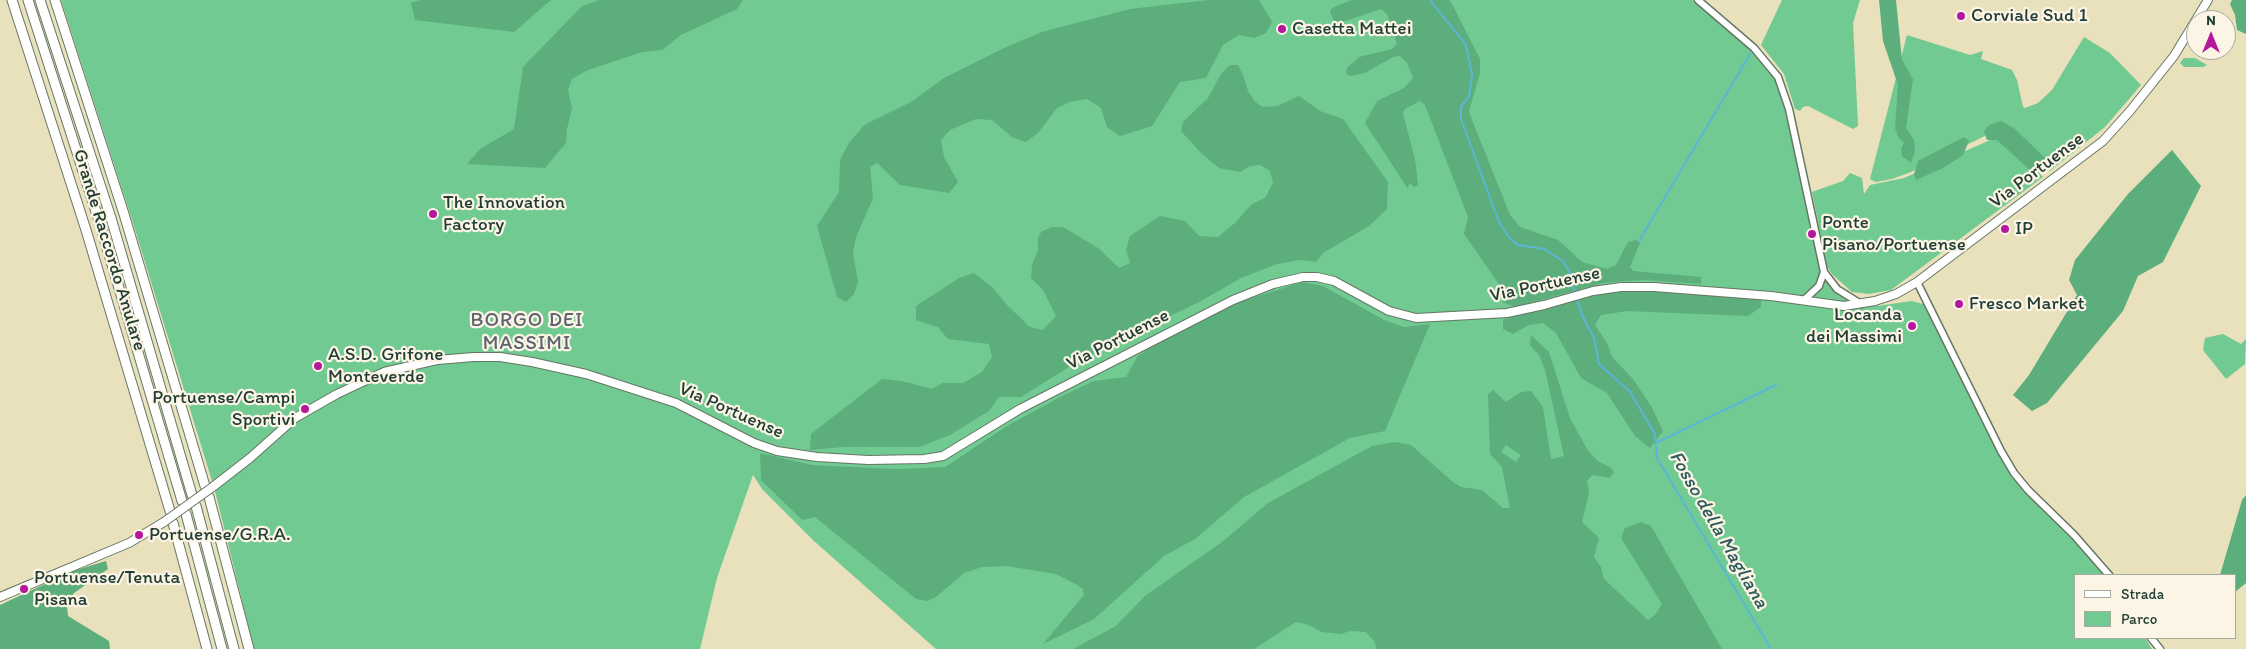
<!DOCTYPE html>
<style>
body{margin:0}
#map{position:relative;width:2246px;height:649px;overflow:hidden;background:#e9e0bc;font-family:Itim,sans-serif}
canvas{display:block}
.legend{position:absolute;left:2074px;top:574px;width:162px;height:65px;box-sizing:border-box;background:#fcf5e5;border:1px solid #a4ab9e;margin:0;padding:6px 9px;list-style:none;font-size:15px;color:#1f3d34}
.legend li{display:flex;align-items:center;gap:10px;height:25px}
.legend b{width:25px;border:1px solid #a4ab9e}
.north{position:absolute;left:2186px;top:10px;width:50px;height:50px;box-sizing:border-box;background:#fcf5e5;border:1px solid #a4ab9e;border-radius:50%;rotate:0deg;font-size:14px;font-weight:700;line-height:20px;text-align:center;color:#1f3d34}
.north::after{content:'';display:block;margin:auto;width:18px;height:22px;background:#b5179e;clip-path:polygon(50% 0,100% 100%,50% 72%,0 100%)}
</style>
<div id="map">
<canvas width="2246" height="649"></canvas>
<ul class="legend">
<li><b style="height:6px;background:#fff"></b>Strada</li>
<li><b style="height:14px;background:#70ca92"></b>Parco</li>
</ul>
<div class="north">N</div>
</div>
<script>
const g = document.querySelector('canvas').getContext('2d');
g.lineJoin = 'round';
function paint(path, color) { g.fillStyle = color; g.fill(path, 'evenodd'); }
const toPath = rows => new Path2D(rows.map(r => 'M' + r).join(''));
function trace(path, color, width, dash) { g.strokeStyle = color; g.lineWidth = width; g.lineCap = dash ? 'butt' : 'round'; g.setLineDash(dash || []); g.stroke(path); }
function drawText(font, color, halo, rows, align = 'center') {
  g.font = font + ' Itim,sans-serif'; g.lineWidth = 4.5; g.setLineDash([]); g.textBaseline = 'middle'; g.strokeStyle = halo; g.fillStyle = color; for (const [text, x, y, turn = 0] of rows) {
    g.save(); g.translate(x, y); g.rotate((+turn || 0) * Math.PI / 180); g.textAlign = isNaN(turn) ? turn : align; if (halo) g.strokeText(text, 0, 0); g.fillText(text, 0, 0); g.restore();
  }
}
paint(toPath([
 [61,0,1693,0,1760,58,1776,79,1787,113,1820,273,1836,292,1856,303,1877,306,1912,301,1923,304,2008,469,2105,575,2075,575,2075,638,2145,638,2152,649,936,649,814,541,762,489,753,475,717,578,700,649,254,649,215,491,134,226],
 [1782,0,1860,0,1853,23,1858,126,1853,129,1808,106,1803,107,1800,111,1795,109,1784,74,1761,45],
 [1907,35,1970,55,1983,51,1981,59,2012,70,2017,80,2023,107,2025,108,2038,103,2052,90,2084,37,2110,53,2141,85,2105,127,2050,171,2031,149,1999,129,1911,172,1892,179,1876,182,1870,179],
 [2184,58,2195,58,2207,65,2203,67,2184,67,2180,63],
 [1995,138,2017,149,2043,177,1891,290,1869,294,1852,292,1833,275,1827,267,1812,192,1843,181,1850,173,1862,178,1864,194,1870,185,1904,178],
 [2223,334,2241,344,2246,339,2245,364,2226,379,2203,350,2205,338]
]), '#70ca92');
paint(toPath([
 [421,0,551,0,514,32,415,20,411,3],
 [600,0,743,0,737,9,681,35,662,50,642,52,588,70,572,79,568,90,572,108,567,129,566,143,545,168,467,164,480,149,514,129,523,67,582,6],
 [1209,0,1259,0,1272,22,1266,33,1254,38,1239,35,1223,45,1206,78,1180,82,1152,126,1120,136,1107,127,1101,108,1087,99,1070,102,1057,108,1038,133,1026,142,1012,137,992,120,976,119,950,130,941,140,944,157,958,182,949,193,900,185,877,163,870,167,873,198,856,237,853,253,858,282,854,294,846,302,837,297,817,226,839,192,840,160,849,143,864,125,911,102,944,78,1004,48,1042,32,1130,9],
 [1352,0,1449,0,1452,4,1480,59,1480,73,1469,111,1472,120,1510,215,1520,227,1558,240,1582,262,1607,269,1616,265,1628,242,1636,240,1640,243,1630,267,1633,271,1701,277,1701,284,1645,280,1624,281,1603,283,1515,307,1502,302,1506,294,1464,234,1468,217,1425,105,1420,101,1405,109,1403,114,1415,159,1418,185,1415,187,1409,183,1408,189,1365,123,1377,101,1404,88,1413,78,1407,63,1400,56,1393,57,1365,73,1350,76,1346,74,1347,68,1359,57,1392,49,1397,44,1387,14,1381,9,1336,24,1330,13,1332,8],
 [1879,0,1896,0,1902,60,1913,79,1906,128,1914,140,1915,151,1911,163,1902,156,1901,149,1904,143,1898,137,1895,128,1898,85,1883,41],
 [2232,0,2246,0,2246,34,2237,30,2235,15,2230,4],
 [1230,65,1238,65,1243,75,1248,91,1255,102,1263,107,1277,106,1299,96,1320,111,1343,119,1388,182,1387,209,1369,226,1323,253,1316,262,1299,260,1277,264,1241,278,1201,301,1080,360,1021,397,999,397,989,411,950,435,920,447,843,447,810,450,811,434,882,379,902,381,932,389,943,383,963,383,982,372,992,357,989,344,948,339,938,327,916,320,916,306,959,278,974,273,993,288,1008,306,1030,327,1043,330,1056,316,1043,290,1031,278,1032,265,1038,250,1038,237,1042,231,1052,227,1063,227,1098,248,1119,268,1130,263,1126,250,1130,236,1160,216,1185,221,1199,236,1218,237,1235,223,1252,204,1265,198,1273,183,1270,171,1260,165,1250,166,1240,172,1219,168,1201,153,1181,131,1183,122,1208,98,1221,74],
 [2001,121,2015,129,2047,160,2043,171,2032,172,1997,140,1987,140,1984,131,1989,125],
 [1964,137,1969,141,1963,155,1943,168,1916,180,1914,174,1918,161],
 [2172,150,2201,186,2163,262,2138,276,2123,311,2047,403,2032,411,2013,395,2029,375,2077,295,2069,280,2075,260,2128,194],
 [1302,282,1323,286,1384,320,1404,327,1430,324,1385,431,1350,438,1244,497,1195,539,1164,556,1094,619,1043,644,1084,595,1083,589,1077,585,1056,574,1007,566,982,567,964,573,936,597,927,601,916,599,815,517,802,520,761,480,760,453,812,465,895,469,945,467,1007,426,1062,396,1094,381,1126,377,1137,357,1151,347,1237,303],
 [1634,290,1761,299,1761,307,1748,316,1627,311,1601,315,1595,325,1607,343,1612,357,1633,379,1651,406,1663,431,1650,448,1635,436,1607,393,1581,378,1556,333,1543,323,1529,325,1513,334,1503,329,1503,320,1511,316,1592,294],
 [1531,335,1549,352,1570,418,1588,451,1599,462,1610,467,1614,472,1610,478,1592,475,1587,481,1589,493,1582,522,1599,538,1594,557,1601,567,1604,579,1648,620,1655,615,1662,604,1621,538,1625,528,1641,522,1651,526,1722,649,1376,649,1375,642,1366,632,1351,631,1340,634,1322,632,1306,624,1296,622,1254,649,1073,649,1116,626,1145,596,1222,542,1268,503,1372,446,1395,442,1411,445,1453,482,1461,487,1482,490,1503,508,1510,508,1502,467,1490,454,1488,394,1493,390,1506,402,1521,392,1531,391,1543,407,1551,459,1564,456,1545,370,1539,355,1530,345],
 [1506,445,1521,455,1516,462,1501,452],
 [2246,495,2246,583,2235,592,2235,575,2220,575,2242,500],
 [106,561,108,569,74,593,67,606,68,616,109,641,110,649,0,649,0,605,73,571]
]), '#5cae7c');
trace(toPath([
 [1430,0,1466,45,1472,75,1469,97,1461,106,1461,119,1499,222,1508,236,1518,245,1544,249,1563,261,1568,269,1575,293],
 [1639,241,1750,54],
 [1576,297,1582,315,1594,338,1599,364,1630,392,1655,434,1657,458,1771,649],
 [1656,443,1776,385]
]), '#5ab6d8', 2);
const minor = toPath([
 [1698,0,1754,48,1778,77,1789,109,1824,272,1837,289,1861,304],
 [1917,282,2001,451,2014,473,2028,490,2074,535,2109,575],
 [1804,300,1819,286,1824,272],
 [2151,638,2160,649]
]);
const major = toPath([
 [214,486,250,458,295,418,337,394,384,372,437,360,474,357,500,357,532,362,586,374,676,403,754,443,777,451,817,457,868,460,924,459,943,456,1020,409,1233,300,1273,284,1303,277,1317,277,1334,281,1389,311,1416,318,1507,313,1544,305,1593,291,1621,287,1654,287,1771,296,1844,306,1875,301,1896,294,1917,282,2103,141,2130,111,2174,56,2208,0],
 [0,597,129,543,164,522]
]);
const highway = toPath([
 [12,0,86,230,170,511],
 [28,0,100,224,182,501],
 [40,0,111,218,192,495],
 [55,0,124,214,205,486],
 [209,497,249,649],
 [196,506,234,649],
 [186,514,222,649],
 [173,523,207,649]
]);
trace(minor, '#667664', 9);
trace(major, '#667664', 10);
trace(highway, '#667664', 11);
trace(minor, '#fff', 6);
trace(major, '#fff', 8);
trace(highway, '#fff', 9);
const majorBridge = toPath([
 [164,522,214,486]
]);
trace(majorBridge, '#667664', 10, []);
trace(majorBridge, '#fff', 8);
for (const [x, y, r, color] of [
 [1961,16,5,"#b5179e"],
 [1282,29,5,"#b5179e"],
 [433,214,5,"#b5179e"],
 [2005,229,5,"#b5179e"],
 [1812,234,5,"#b5179e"],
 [1959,304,5,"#b5179e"],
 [1912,326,5,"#b5179e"],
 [318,366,5,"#b5179e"],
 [305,409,5,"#b5179e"],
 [139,535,5,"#b5179e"],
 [24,589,5,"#b5179e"]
]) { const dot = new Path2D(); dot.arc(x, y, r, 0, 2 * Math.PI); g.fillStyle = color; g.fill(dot); trace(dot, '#fcf5e5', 2); }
drawText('19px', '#1f3d34', '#fcf5e5', [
 ["Corviale Sud 1",1971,16],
 ["Casetta Mattei",1292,29],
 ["The Innovation",443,203],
 ["Factory",443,225],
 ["Ponte",1822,223],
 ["Pisano/Portuense",1822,245],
 ["IP",2015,229],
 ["Fresco Market",1969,304],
 ["Locanda",1902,315,"right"],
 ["dei Massimi",1902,337,"right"],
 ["A.S.D. Grifone",328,355],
 ["Monteverde",328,377],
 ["Portuense/Campi",295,398,"right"],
 ["Sportivi",295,420,"right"],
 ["Portuense/G.R.A.",149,535],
 ["Portuense/Tenuta",34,578],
 ["Pisana",34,600]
], 'left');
drawText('19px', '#1f3d34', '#fcf5e5', [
 ["Via Portuense",2037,171,-37],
 ["Grande Raccordo Anulare",109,250,73],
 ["Via Portuense",1545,285,-12],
 ["Via Portuense",1118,340,-27],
 ["Via Portuense",731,411,24]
]);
g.letterSpacing = '1px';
drawText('20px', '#5c6370', '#fcf5e5', [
 ["BORGO DEI",527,321],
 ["MASSIMI",527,344]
]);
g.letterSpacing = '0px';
drawText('italic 20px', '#2e5b5d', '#fcf5e5', [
 ["Fosso della Magliana",1718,530,60]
]);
</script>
